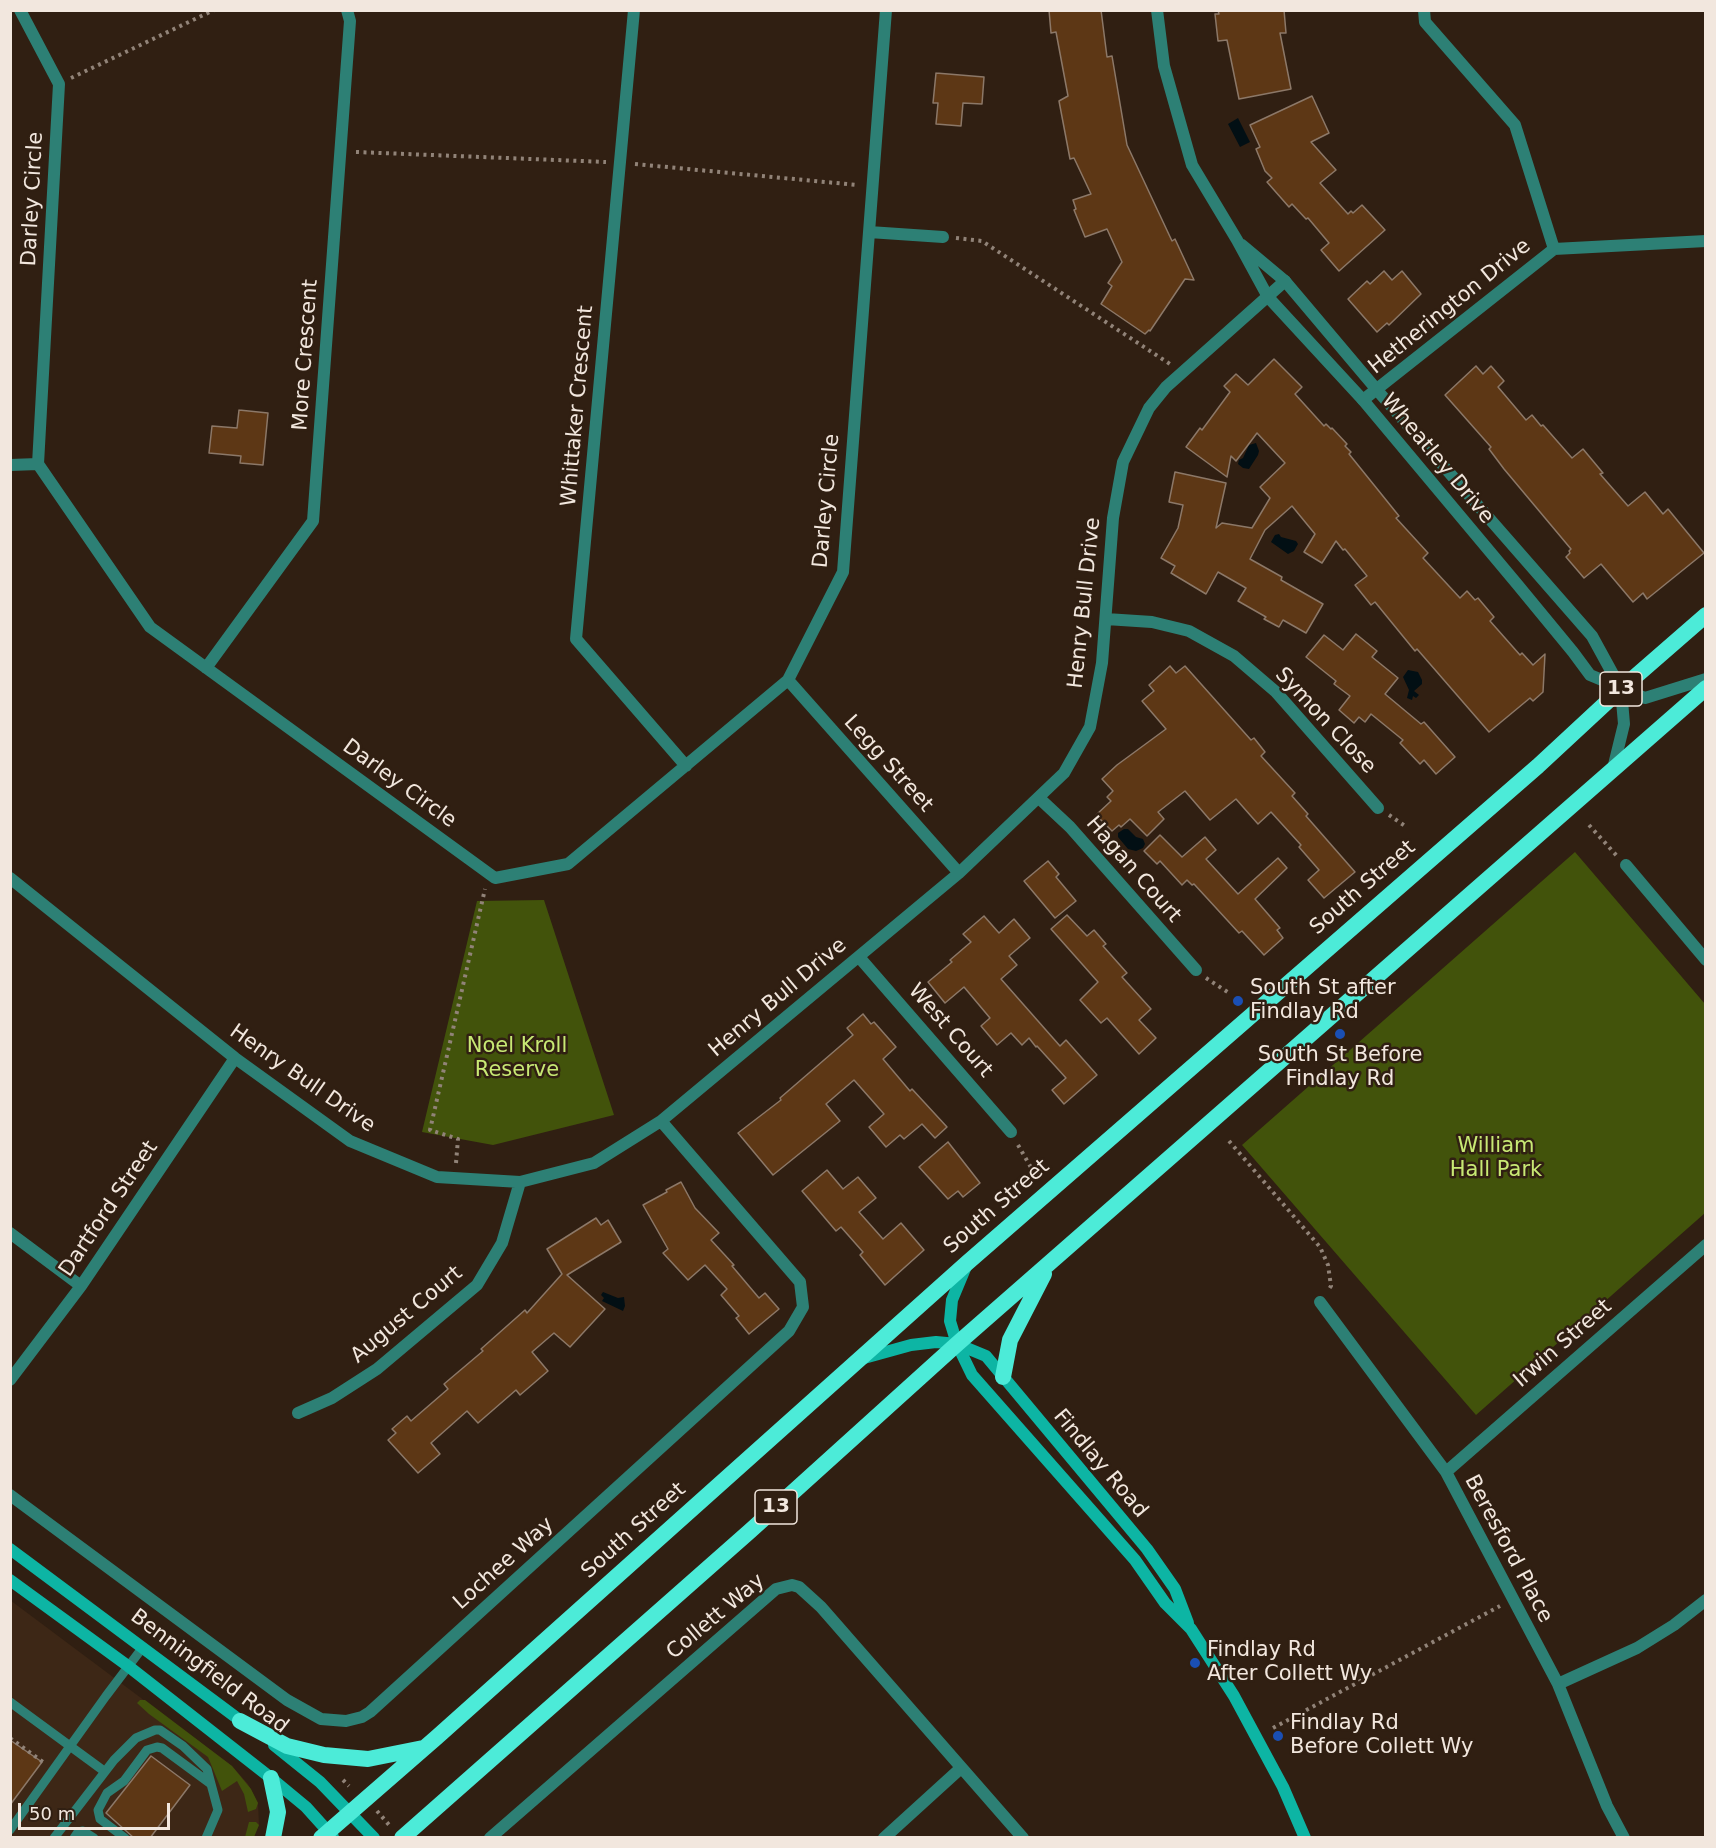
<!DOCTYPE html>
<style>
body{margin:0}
#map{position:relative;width:1716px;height:1848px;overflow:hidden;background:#301f12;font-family:"DejaVu Sans",sans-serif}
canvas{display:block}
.frame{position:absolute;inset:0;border:12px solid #f2e7de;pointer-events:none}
.scale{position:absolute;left:18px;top:1803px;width:152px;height:27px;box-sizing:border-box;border:3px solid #f2e7de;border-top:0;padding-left:8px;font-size:18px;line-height:21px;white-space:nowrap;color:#f2e7de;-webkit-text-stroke:4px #301f12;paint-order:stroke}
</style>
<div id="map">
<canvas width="1716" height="1848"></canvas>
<div class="frame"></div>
<div class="scale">50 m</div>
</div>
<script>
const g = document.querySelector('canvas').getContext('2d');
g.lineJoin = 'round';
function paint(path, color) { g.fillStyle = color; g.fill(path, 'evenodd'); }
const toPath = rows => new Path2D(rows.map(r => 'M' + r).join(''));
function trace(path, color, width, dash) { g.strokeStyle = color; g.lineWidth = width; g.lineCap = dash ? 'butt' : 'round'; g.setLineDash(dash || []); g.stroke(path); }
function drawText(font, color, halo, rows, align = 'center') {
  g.font = font + ' "DejaVu Sans",sans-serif'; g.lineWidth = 5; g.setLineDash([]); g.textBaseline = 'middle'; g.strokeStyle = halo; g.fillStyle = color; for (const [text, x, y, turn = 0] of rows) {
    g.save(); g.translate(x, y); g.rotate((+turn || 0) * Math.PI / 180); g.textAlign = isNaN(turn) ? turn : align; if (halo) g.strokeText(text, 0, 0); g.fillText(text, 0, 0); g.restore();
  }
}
paint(toPath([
 [10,1600,232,1766,248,1784,258,1803,259,1825,254,1837,11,1837]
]), '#3d2716');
paint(toPath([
 [1575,852,1705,1004,1705,1213,1476,1415,1242,1145],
 [544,900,614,1115,493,1145,422,1132,477,901],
 [140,1700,145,1700,232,1766,251,1789,258,1803,256,1809,248,1812,244,1794,237,1781,222,1791,208,1757,149,1714,137,1703],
 [249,1822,256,1822,259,1825,254,1837,245,1837]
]), '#42530b');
paint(toPath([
 [1238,118,1250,142,1240,147,1228,124],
 [1256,443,1259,451,1258,455,1249,469,1243,468,1238,464,1239,460,1243,458,1249,445],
 [1279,534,1281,537,1296,541,1298,544,1294,551,1288,554,1271,542,1275,535],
 [1408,670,1418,672,1422,680,1422,684,1414,691,1419,695,1416,698,1413,696,1412,700,1407,698,1409,690,1403,677],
 [1124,829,1128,829,1136,837,1143,839,1145,844,1143,848,1136,851,1128,849,1118,837,1118,833],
 [603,1292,618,1298,624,1297,625,1306,623,1311,602,1301,604,1298,601,1295]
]), '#020f14');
const building = toPath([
 [1049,10,1101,10,1107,57,1112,56,1127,145,1172,241,1175,239,1194,280,1185,279,1150,331,1149,330,1145,334,1101,304,1112,286,1108,283,1122,262,1107,229,1085,237,1074,210,1076,209,1073,200,1091,194,1074,158,1070,159,1059,101,1068,96,1056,32,1051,33,1049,10],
 [1218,10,1284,10,1286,33,1280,33,1291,89,1239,99,1227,40,1218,41,1215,14,1219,14,1218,10],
 [936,73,984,77,982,104,963,103,961,126,936,124,938,103,933,103,936,73],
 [1312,96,1329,133,1311,142,1336,170,1320,183,1348,214,1351,211,1353,213,1362,205,1385,230,1339,271,1321,250,1329,243,1308,218,1306,219,1292,204,1289,207,1267,182,1272,178,1265,171,1256,149,1260,147,1250,125,1312,96],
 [1384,271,1392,280,1402,271,1421,294,1389,325,1387,323,1377,332,1348,299,1367,281,1370,284,1384,271],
 [1274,359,1302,387,1295,394,1324,426,1326,424,1331,429,1332,428,1347,444,1345,446,1351,452,1349,454,1399,516,1396,518,1428,553,1423,558,1460,598,1467,591,1475,600,1478,598,1494,617,1490,621,1520,655,1522,653,1533,665,1545,654,1543,692,1533,701,1530,698,1489,732,1417,649,1415,651,1375,602,1371,605,1355,585,1367,576,1345,549,1343,550,1336,541,1322,563,1304,552,1315,534,1292,506,1265,530,1250,559,1282,577,1281,580,1323,604,1306,633,1283,620,1279,627,1264,619,1266,617,1238,601,1246,588,1218,572,1206,594,1171,573,1175,566,1161,558,1178,528,1183,505,1169,502,1175,472,1226,483,1216,528,1222,523,1252,528,1270,498,1260,487,1285,463,1257,433,1236,461,1231,456,1227,477,1186,447,1200,428,1202,430,1230,392,1224,386,1236,374,1248,385,1274,359],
 [1476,366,1483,374,1491,366,1504,381,1498,387,1526,420,1532,415,1541,426,1543,425,1572,458,1583,449,1603,473,1600,474,1628,506,1645,492,1663,514,1668,509,1704,553,1647,599,1643,593,1633,602,1601,564,1584,578,1566,557,1570,553,1569,551,1571,549,1504,469,1489,449,1491,447,1445,395,1476,366],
 [239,410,268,413,263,465,240,463,241,456,209,453,212,426,237,428,239,410],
 [1356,634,1377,651,1372,657,1398,678,1385,694,1421,724,1424,722,1455,757,1436,774,1424,760,1420,764,1400,743,1403,740,1371,714,1365,722,1359,717,1354,723,1339,710,1350,696,1334,684,1336,681,1306,657,1324,635,1343,650,1356,634],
 [1170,666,1176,673,1185,666,1251,740,1254,738,1265,752,1261,756,1295,793,1292,796,1308,814,1306,816,1355,872,1324,898,1308,880,1319,870,1299,847,1301,845,1271,812,1258,824,1236,799,1210,820,1185,791,1158,812,1164,819,1147,836,1130,819,1121,827,1119,825,1112,831,1096,815,1111,801,1107,797,1113,791,1102,779,1117,765,1166,729,1142,701,1154,691,1149,685,1170,666],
 [1160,835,1182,857,1205,837,1216,850,1206,859,1238,894,1278,858,1287,868,1255,899,1280,928,1277,930,1283,938,1264,955,1242,931,1239,933,1194,884,1192,885,1187,880,1182,885,1160,861,1157,864,1144,851,1160,835],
 [1048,861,1059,874,1056,877,1076,901,1055,918,1024,881,1048,861],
 [1067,915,1087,936,1094,930,1106,944,1103,946,1127,973,1122,977,1151,1009,1139,1020,1156,1038,1139,1054,1107,1018,1101,1023,1080,1000,1098,982,1051,929,1067,915],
 [984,916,999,933,1014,919,1030,938,1009,956,1017,965,1001,979,1060,1046,1066,1040,1097,1075,1064,1104,1052,1090,1066,1078,1037,1046,1036,1047,1029,1038,1022,1045,1011,1033,997,1045,981,1026,990,1018,964,987,945,1003,928,982,952,962,950,960,971,942,963,934,984,916],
 [863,1014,871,1024,874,1022,896,1047,883,1059,910,1091,912,1089,947,1127,935,1138,922,1124,904,1139,900,1135,886,1147,869,1127,884,1114,854,1080,826,1104,840,1121,773,1175,738,1133,781,1100,780,1098,853,1035,847,1028,863,1014],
 [948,1142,980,1183,963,1197,958,1191,948,1199,919,1167,948,1142],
 [827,1170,843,1189,858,1177,876,1198,859,1212,883,1239,901,1223,924,1250,885,1285,860,1255,863,1252,841,1227,836,1231,802,1191,827,1170],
 [681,1182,695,1208,719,1233,711,1240,734,1265,732,1266,759,1298,765,1293,779,1309,749,1334,736,1318,739,1316,721,1295,727,1289,705,1265,688,1280,663,1253,668,1249,643,1205,667,1192,666,1190,681,1182],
 [596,1218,601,1225,608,1220,621,1242,567,1275,605,1309,570,1347,554,1333,532,1352,548,1371,520,1395,516,1390,478,1423,467,1411,431,1443,440,1454,418,1473,388,1440,396,1433,392,1429,407,1416,411,1421,448,1389,444,1384,483,1351,481,1349,525,1310,527,1313,562,1274,547,1249,596,1218],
 [10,1740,42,1762,10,1805,10,1740],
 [151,1756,190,1785,150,1838,134,1838,106,1813,151,1756]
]);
paint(building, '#5d3715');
trace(building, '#8c7868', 1.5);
trace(toPath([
 [71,78,214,10],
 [356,152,606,162],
 [635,164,857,185],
 [956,238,982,241,1170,364],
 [1389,815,1405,826],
 [1589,825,1617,856],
 [1206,978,1229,993],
 [1229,1141,1320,1247,1328,1265,1331,1286,1329,1289],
 [1018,1145,1033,1171],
 [456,1163,458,1139,430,1130,485,889],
 [1273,1728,1500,1606],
 [10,1738,43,1762],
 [343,1780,349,1786],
 [377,1811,390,1826]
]), '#918378', 4, [3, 4.5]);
trace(toPath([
 [10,1702,104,1771],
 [10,1830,106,1696,143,1647],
 [54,1838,114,1760,136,1738,155,1730,160,1730,183,1746,207,1769,218,1810,206,1838],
 [74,1838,78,1832,83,1831,94,1838],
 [125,1838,100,1819,98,1810,107,1793,124,1781,147,1750,157,1747,162,1748,211,1784]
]), '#2d8075', 9);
trace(toPath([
 [20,10,59,84,38,464,150,627,495,878,568,864,788,680,843,572,886,10],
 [634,10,576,639,686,766],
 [1424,10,1425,22,1515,125,1554,249],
 [869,232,943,237],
 [1363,400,1554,249,1706,241],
 [10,465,38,464],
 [1106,619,1152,622,1189,631,1234,656,1276,692,1378,808],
 [206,668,313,521,350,21,347,10],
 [788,680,959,873],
 [1039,798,1070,827,1196,970],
 [1626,865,1706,960],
 [10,878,235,1058,350,1141,437,1177,520,1182,594,1163,661,1121,959,873,1064,773,1090,727,1102,663,1113,518,1123,462,1149,408,1166,387,1285,281],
 [859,957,1011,1132],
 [10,1233,81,1286],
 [1320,1302,1446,1472,1558,1684,1607,1806,1624,1838],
 [10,1380,81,1286,235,1058],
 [298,1413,332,1398,377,1369,477,1285,502,1243,520,1182],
 [1446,1472,1706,1245],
 [10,1495,287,1700,321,1719,346,1721,362,1717,370,1712,789,1331,803,1307,800,1282,661,1121],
 [1558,1684,1637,1648,1674,1625,1706,1600],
 [490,1838,776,1589,792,1585,799,1587,821,1607,1023,1838],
 [884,1838,961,1768]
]), '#2d8075', 12);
trace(toPath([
 [1157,10,1164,66,1192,165,1237,240,1268,297,1363,400,1517,584,1573,652,1590,675,1645,698,1706,679],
 [1242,245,1285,281,1377,390,1592,636,1621,689,1624,724,1613,769]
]), '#2d8075', 12);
trace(toPath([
 [967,1264,952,1300,950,1321,957,1344,972,1375,1135,1560,1165,1603,1191,1629,1234,1696,1283,1787,1305,1838],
 [864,1358,911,1345,936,1342,957,1344,986,1356,1147,1549,1175,1589,1188,1623],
 [10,1549,245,1724],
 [10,1580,128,1666,271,1778,306,1807,333,1837],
 [274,1745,320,1782,374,1838]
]), '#0db5a4', 12);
trace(toPath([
 [1003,1377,1010,1340,1044,1274],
 [240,1721,287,1746,324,1755,368,1759,423,1748],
 [271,1778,278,1812,273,1838],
 [321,1838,437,1737,967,1263,1538,766,1621,689,1706,615],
 [402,1838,750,1531,957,1344,1706,688]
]), '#4cebd8', 16);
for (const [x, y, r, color] of [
 [1238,1001,6,"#1a4fb4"],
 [1340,1034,6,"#1a4fb4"],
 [1195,1663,6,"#1a4fb4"],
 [1278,1736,6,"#1a4fb4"]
]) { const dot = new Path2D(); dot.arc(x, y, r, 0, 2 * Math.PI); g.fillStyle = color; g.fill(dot); trace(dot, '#301f12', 2); }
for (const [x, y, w] of [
 [1621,689,42],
 [776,1507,42]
]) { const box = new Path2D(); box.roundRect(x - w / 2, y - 17, w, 34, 4.5); g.fillStyle = '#301f12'; g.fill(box); trace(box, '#f2e7de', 1.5); }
drawText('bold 20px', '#f2e7de', null, [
 ["13",1621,689],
 ["13",776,1507]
]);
drawText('21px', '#f2e7de', '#301f12', [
 ["Darley Circle",33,199,-87],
 ["Hetherington Drive",1450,307,-39],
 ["More Crescent",306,355,-86],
 ["Whittaker Crescent",578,406,-85],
 ["Wheatley Drive",1437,459,50],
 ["Darley Circle",827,501,-85],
 ["Henry Bull Drive",1085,603,-84],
 ["Symon Close",1325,721,47],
 ["Legg Street",888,764,48],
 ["Darley Circle",399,784,36],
 ["Hagan Court",1133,870,49],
 ["South Street",1363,888,-41],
 ["Henry Bull Drive",778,998,-40],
 ["West Court",950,1031,49],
 ["Henry Bull Drive",302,1079,35],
 ["South Street",997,1207,-41],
 ["Dartford Street",109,1209,-56],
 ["August Court",407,1315,-40],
 ["Irwin Street",1563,1344,-41],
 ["Findlay Road",1100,1464,50],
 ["South Street",634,1531,-42],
 ["Beresford Place",1508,1549,62],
 ["Lochee Way",504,1564,-42],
 ["Collett Way",716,1617,-40],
 ["Benningfield Road",209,1672,37]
]);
drawText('21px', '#f2e7de', '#301f12', [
 ["South St after",1250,989],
 ["Findlay Rd",1250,1013],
 ["South St Before",1340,1056,"center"],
 ["Findlay Rd",1340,1080,"center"],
 ["Findlay Rd",1207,1651],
 ["After Collett Wy",1207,1675],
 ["Findlay Rd",1290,1724],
 ["Before Collett Wy",1290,1748]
], 'left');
drawText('21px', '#c8e974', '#301f12', [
 ["Noel Kroll",517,1047],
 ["Reserve",517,1071],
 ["William",1496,1147],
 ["Hall Park",1496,1171]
]);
</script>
